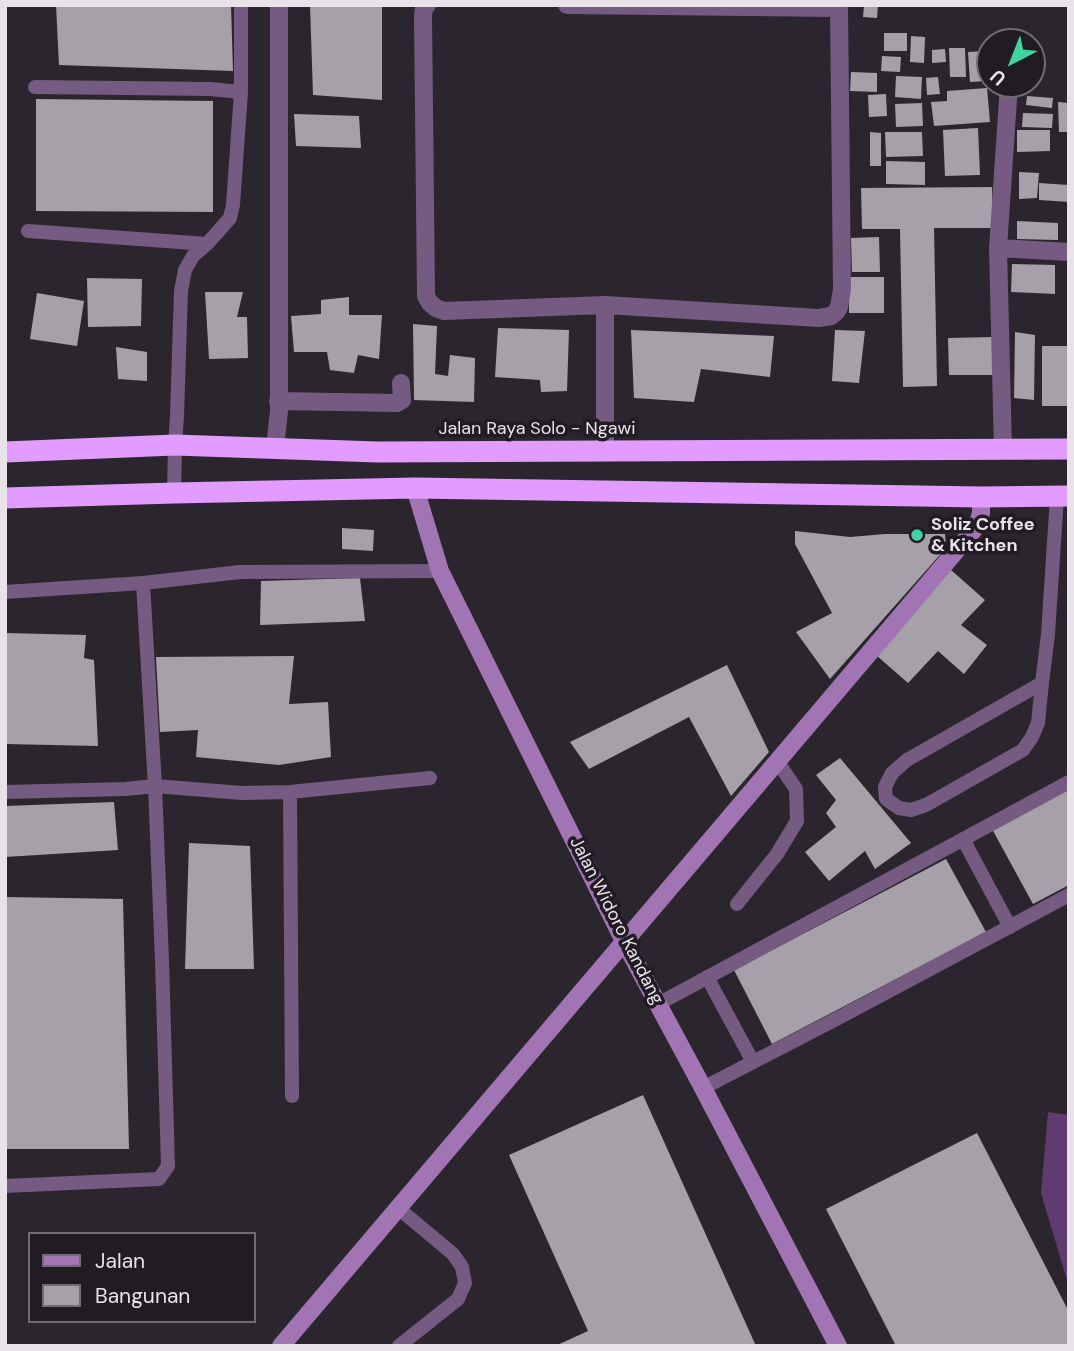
<!DOCTYPE html>
<style>
body{margin:0}
#map{position:relative;width:1074px;height:1351px;overflow:hidden;background:#2b262d;font-family:"DM Sans",sans-serif}
canvas{display:block}
.frame{position:absolute;inset:0;border:7px solid #e7e3e8;pointer-events:none}
.legend{position:absolute;left:28px;top:1232px;width:228px;height:91px;box-sizing:border-box;background:#211c23;border:2px solid #706c72;margin:0;padding:9px 12px;list-style:none;font-size:21px;color:#e7e3e8}
.legend li{display:flex;align-items:center;gap:14px;height:35px}
.legend b{width:35px;border:2px solid #706c72}
.north{position:absolute;left:976px;top:28px;width:70px;height:70px;box-sizing:border-box;background:#211c23;border:2px solid #706c72;border-radius:50%;rotate:222deg;font-size:19px;font-weight:700;line-height:28px;text-align:center;color:#e7e3e8}
.north::after{content:'';display:block;margin:auto;width:24px;height:32px;background:#41d4a1;clip-path:polygon(50% 0,100% 100%,50% 72%,0 100%)}
</style>
<div id="map">
<canvas width="1074" height="1351"></canvas>
<div class="frame"></div>
<ul class="legend">
<li><b style="height:9px;background:#a175b4"></b>Jalan</li>
<li><b style="height:19px;background:#a6a0a9"></b>Bangunan</li>
</ul>
<div class="north">U</div>
</div>
<script>
const g = document.querySelector('canvas').getContext('2d');
g.lineJoin = 'round';
function paint(path, color) { g.fillStyle = color; g.fill(path, 'evenodd'); }
const toPath = rows => new Path2D(rows.map(r => 'M' + r).join(''));
function trace(path, color, width, dash) { g.strokeStyle = color; g.lineWidth = width; g.lineCap = dash ? 'butt' : 'round'; g.setLineDash(dash || []); g.stroke(path); }
function drawText(font, color, halo, rows, align = 'center') {
  g.font = font + ' "DM Sans",sans-serif'; g.lineWidth = 7; g.setLineDash([]); g.textBaseline = 'middle'; g.strokeStyle = halo; g.fillStyle = color; for (const [text, x, y, turn = 0] of rows) {
    g.save(); g.translate(x, y); g.rotate((+turn || 0) * Math.PI / 180); g.textAlign = isNaN(turn) ? turn : align; if (halo) g.strokeText(text, 0, 0); g.fillText(text, 0, 0); g.restore();
  }
}
paint(toPath([
 [1048,1112,1069,1115,1069,1287,1041,1193]
]), '#603b6f');
paint(toPath([
 [56,5,231,5,233,71,59,65],
 [310,5,382,5,382,100,313,95],
 [864,5,878,5,877,18,863,17],
 [884,33,907,33,907,51,884,51],
 [911,36,925,37,924,63,910,62],
 [949,48,965,48,966,77,950,77],
 [945,49,946,62,932,63,932,50],
 [985,51,987,81,970,82,968,52],
 [882,56,901,57,900,72,881,71],
 [851,72,877,73,877,92,850,91],
 [896,76,922,77,921,99,895,97],
 [938,77,940,94,927,95,926,78],
 [987,88,990,122,934,126,931,102,947,101,947,91],
 [886,94,887,116,869,117,868,95],
 [1027,96,1053,98,1052,108,1026,105],
 [36,99,213,101,213,212,36,211],
 [1058,102,1069,103,1069,132,1059,132],
 [922,103,923,126,896,127,895,104],
 [1023,113,1053,114,1052,128,1022,127],
 [294,114,359,116,361,148,296,146],
 [978,128,980,175,945,176,943,130],
 [1017,130,1050,130,1050,151,1017,152],
 [870,132,881,133,881,166,870,166],
 [885,132,922,132,923,156,886,157],
 [886,161,925,162,925,185,886,184],
 [1019,172,1039,173,1037,198,1019,199],
 [1039,183,1069,185,1069,202,1039,200],
 [992,187,993,228,934,228,937,386,903,387,900,229,862,229,861,188],
 [1017,221,1058,223,1058,240,1017,239],
 [879,237,880,272,852,272,851,238],
 [1012,264,1055,265,1055,294,1011,292],
 [849,277,884,277,884,313,849,313],
 [87,278,142,279,141,326,88,327],
 [205,292,243,292,237,317,247,317,248,358,209,359],
 [37,293,84,301,77,346,30,339],
 [349,297,349,315,382,315,379,359,358,355,354,373,330,370,327,352,294,352,291,316,321,314,321,300],
 [413,324,437,326,435,374,448,376,450,355,475,358,474,402,414,400],
 [498,328,569,330,567,391,541,392,540,380,495,377],
 [631,330,774,336,770,377,701,369,694,402,634,398],
 [835,330,865,331,859,383,832,381],
 [1015,332,1035,335,1034,400,1014,398],
 [993,337,993,375,949,375,948,338],
 [1042,346,1069,346,1069,406,1042,406],
 [116,347,147,352,147,381,118,379],
 [342,528,374,530,373,551,342,549],
 [795,531,850,537,885,534,945,534,946,548,830,679,796,632,832,613,795,544],
 [951,570,985,600,961,625,987,645,964,674,938,651,908,683,876,655],
 [360,578,365,621,260,625,261,581],
 [5,633,86,635,84,658,94,660,98,746,5,744],
 [294,656,289,704,328,702,331,757,279,765,196,757,198,730,160,732,156,657],
 [727,665,769,752,731,796,689,717,589,769,570,742],
 [840,758,911,843,875,869,865,851,829,881,805,852,836,827,826,813,836,800,816,775],
 [1069,788,1069,885,1033,904,992,829],
 [114,802,118,850,5,857,5,806],
 [189,843,250,846,254,969,185,969],
 [946,859,986,932,772,1044,734,970],
 [5,897,123,899,129,1149,5,1149],
 [643,1095,756,1346,555,1346,588,1331,509,1155],
 [977,1133,1069,1312,1069,1346,896,1346,826,1209]
]), '#a6a0a9');
trace(toPath([
 [35,87,210,89,241,92],
 [28,231,207,244],
 [174,493,175,445,177,416,181,291,185,270,193,256,207,244,230,218,233,205,241,92,241,5],
 [5,592,143,583,240,572,440,571],
 [1042,683,907,760,892,773,885,787,886,799,899,808,911,810,926,805,1023,750,1032,737,1038,723,1042,683,1048,634,1057,497],
 [5,792,126,789,155,786,242,793,290,792,430,778],
 [290,792,292,1096],
 [963,839,1010,927],
 [737,904,777,854,797,821,796,789,777,761],
 [707,977,753,1062],
 [658,1004,1069,782],
 [703,1088,842,1016,1069,895],
 [5,1186,159,1179,168,1166,162,961,155,786,143,583],
 [398,1208,453,1254,462,1267,465,1283,458,1299,399,1346]
]), '#755a81', 14);
trace(toPath([
 [427,5,424,8,423,16,426,296,430,303,436,308,444,311,605,305,819,318,831,316,836,312,839,307,842,289,839,8,567,5],
 [998,248,1069,252],
 [278,401,397,403,402,400,401,383],
 [275,448,279,411,279,5],
 [1003,450,998,248,1009,84],
 [605,451,605,305]
]), '#755a81', 18);
trace(toPath([
 [415,488,440,571,624,941,703,1088,838,1346],
 [281,1346,972,532,978,523,981,513,981,497]
]), '#a175b4', 18);
trace(toPath([
 [5,452,175,445,377,452,1069,449],
 [5,498,174,493,415,488,981,497,1069,496]
]), '#e29cff', 21);
for (const [x, y, r, color] of [
 [917,535,7,"#41d4a1"]
]) { const dot = new Path2D(); dot.arc(x, y, r, 0, 2 * Math.PI); g.fillStyle = color; g.fill(dot); trace(dot, '#211c23', 2.5); }
drawText('18px', '#e7e3e8', '#211c23', [
 ["Jalan Raya Solo - Ngawi",537,429],
 ["Jalan Widoro Kandang",616,921,63]
]);
drawText('bold 18px', '#e7e3e8', '#211c23', [
 ["Soliz Coffee",931,525],
 ["& Kitchen",931,546]
], 'left');
</script>
